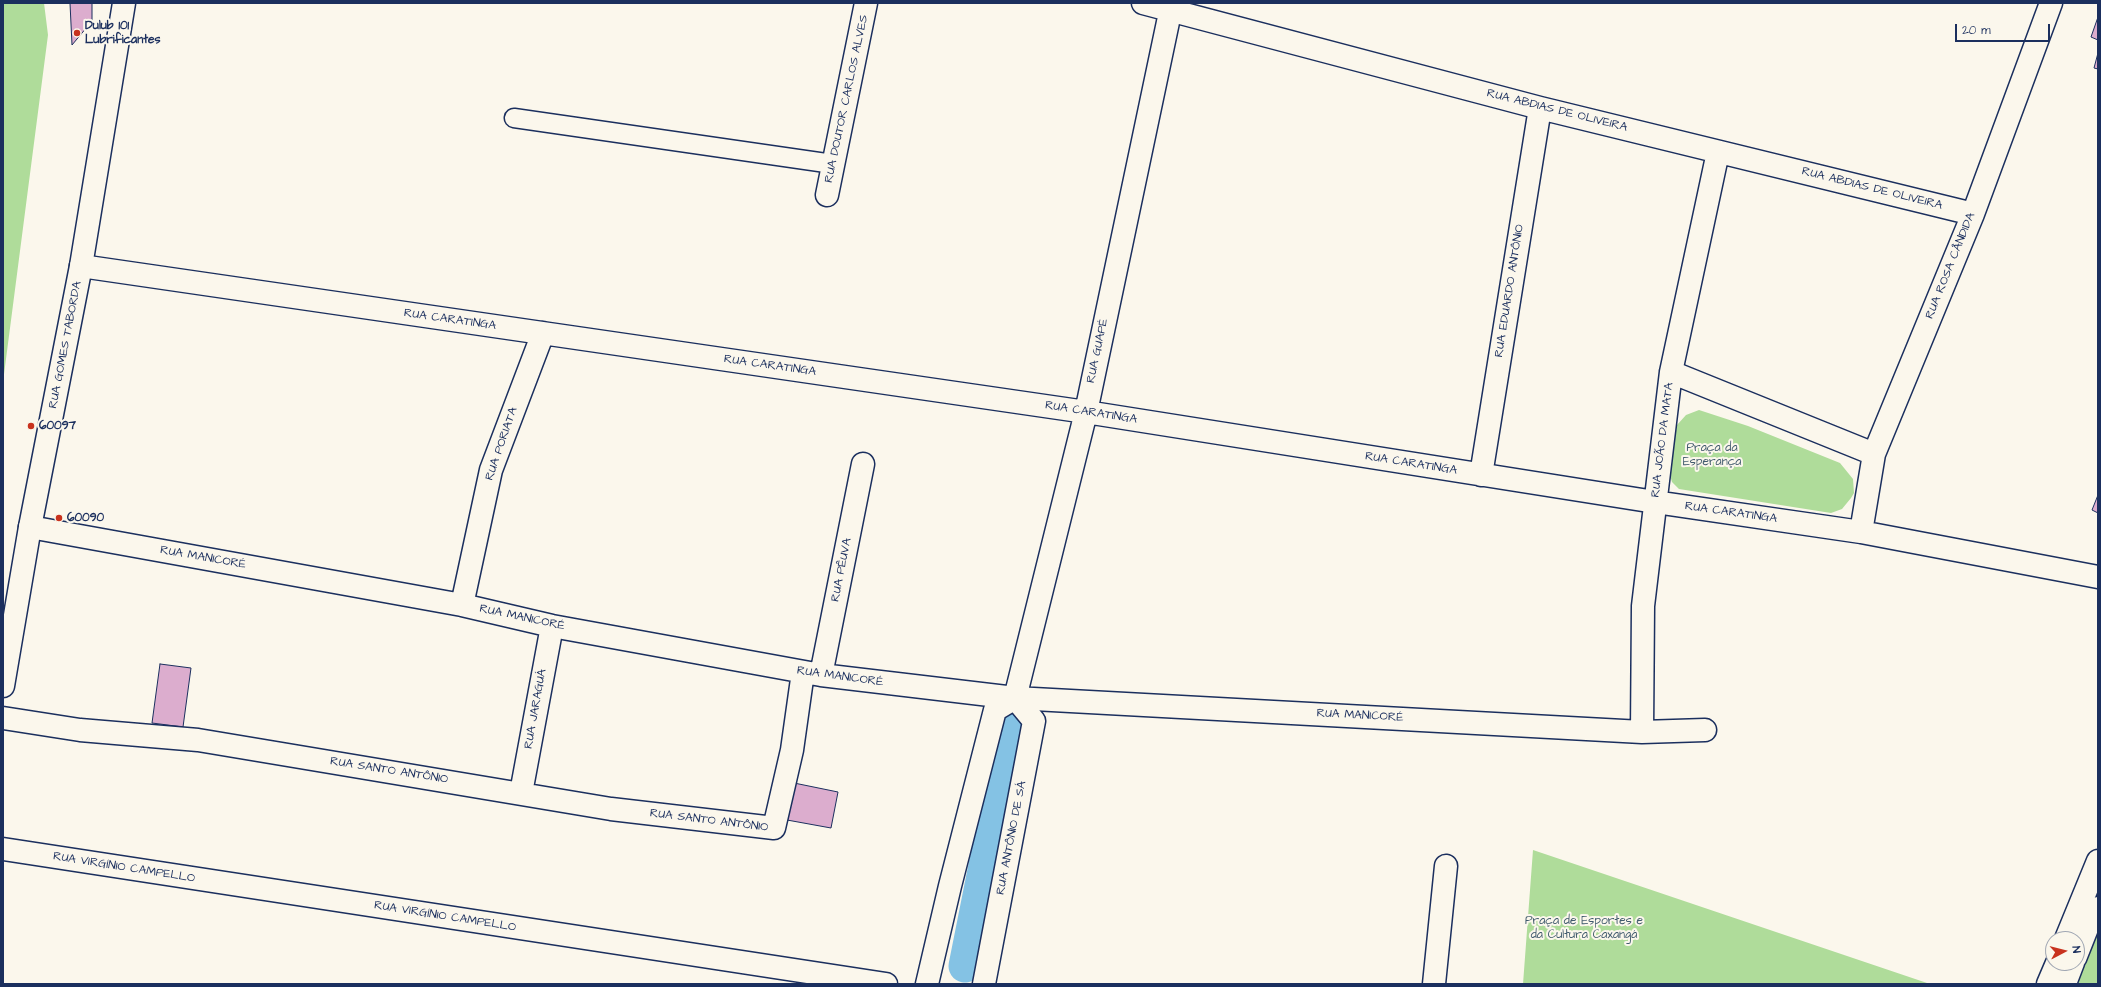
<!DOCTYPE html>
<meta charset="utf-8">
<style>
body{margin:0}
#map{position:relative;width:2101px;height:987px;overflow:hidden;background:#fbf7ec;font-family:"Architects Daughter",sans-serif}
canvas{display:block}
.frame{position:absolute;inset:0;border:4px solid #1b2f5e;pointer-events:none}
.north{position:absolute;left:2045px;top:931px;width:40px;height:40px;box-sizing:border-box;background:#fbf7ec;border:1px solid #a1a7b3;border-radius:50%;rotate:83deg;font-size:11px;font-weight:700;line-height:16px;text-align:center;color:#1b2f5e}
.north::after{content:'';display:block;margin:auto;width:14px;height:18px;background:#c8321e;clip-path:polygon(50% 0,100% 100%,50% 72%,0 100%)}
.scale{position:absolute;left:1955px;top:24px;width:95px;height:18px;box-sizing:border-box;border:2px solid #1b2f5e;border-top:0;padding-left:5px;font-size:12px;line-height:14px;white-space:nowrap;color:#1b2f5e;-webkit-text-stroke:3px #fbf7ec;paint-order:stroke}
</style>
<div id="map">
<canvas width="2101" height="987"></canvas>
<div class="frame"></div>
<div class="north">N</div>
<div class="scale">20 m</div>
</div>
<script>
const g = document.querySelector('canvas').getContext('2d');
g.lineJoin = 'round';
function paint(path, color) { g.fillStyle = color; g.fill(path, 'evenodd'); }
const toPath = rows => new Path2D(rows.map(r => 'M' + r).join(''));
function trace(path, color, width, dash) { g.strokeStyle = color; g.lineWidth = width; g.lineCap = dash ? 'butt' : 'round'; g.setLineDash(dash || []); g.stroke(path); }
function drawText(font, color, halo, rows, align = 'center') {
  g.font = font + ' "Architects Daughter",sans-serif'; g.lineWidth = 4; g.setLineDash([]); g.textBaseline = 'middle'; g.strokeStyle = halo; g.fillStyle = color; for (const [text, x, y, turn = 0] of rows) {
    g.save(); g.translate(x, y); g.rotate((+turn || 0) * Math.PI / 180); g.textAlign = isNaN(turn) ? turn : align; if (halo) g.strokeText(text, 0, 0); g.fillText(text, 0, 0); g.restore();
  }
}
paint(toPath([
 [3,3,44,3,48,35,3,382],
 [1699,410,1748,426,1840,463,1853,479,1854,493,1851,498,1842,509,1831,513,1679,489,1672,482,1669,472,1677,425,1686,415],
 [1533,850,1930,984,1523,984],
 [2098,927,2098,984,2075,984]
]), '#afdc9a');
trace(toPath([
 [965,966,1012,730]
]), '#84c2e4', 33);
const building = toPath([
 [70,3,92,3,92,21,72,45,70,3],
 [2098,17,2098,40,2091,37,2098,17],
 [2098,53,2098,69,2094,68,2098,53],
 [2098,495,2098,513,2092,510,2098,495],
 [160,664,191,668,183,727,152,723,160,664],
 [794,783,838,792,831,828,787,820,794,783]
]);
paint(building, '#dcadce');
trace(building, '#1b2f5e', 1);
const service = toPath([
 [514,118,833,164],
 [2077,959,2098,906],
 [2067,984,2075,963]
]);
const minor = toPath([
 [1143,3,1540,108,1973,214],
 [827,195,866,3],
 [81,266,1086,412,1655,502,1861,532,2098,577],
 [1671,372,1874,454],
 [1481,475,1540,108],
 [30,527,462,605,552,626,821,675,1015,698,1642,732,1705,730],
 [1861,532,1874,454,1973,214,2051,3],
 [462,605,491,470,543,333],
 [821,675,863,464],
 [1015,698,1086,412,1172,3],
 [3,718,80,730,198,740,611,809,774,828,792,750,803,672],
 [1642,732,1643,606,1671,372,1718,152],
 [521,793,552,626],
 [3,849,886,984],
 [1434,984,1446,866]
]);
const tertiary = toPath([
 [927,984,950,886,995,710,1015,698,1034,721,984,984]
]);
const secondary = toPath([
 [3,686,30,527,81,266,124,3]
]);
const primary = toPath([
 [2066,939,2098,861],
 [2048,984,2057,963]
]);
trace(service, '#1b2f5e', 21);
trace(minor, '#1b2f5e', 25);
trace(tertiary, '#1b2f5e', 25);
trace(secondary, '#1b2f5e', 25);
trace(primary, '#1b2f5e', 25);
trace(service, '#fbf7ec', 18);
trace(minor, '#fbf7ec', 22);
trace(tertiary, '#fbf7ec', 22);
trace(secondary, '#fbf7ec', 22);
trace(primary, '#fbf7ec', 22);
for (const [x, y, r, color] of [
 [77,33,4,"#c8321e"],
 [31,426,4,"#c8321e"],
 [59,518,4,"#c8321e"]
]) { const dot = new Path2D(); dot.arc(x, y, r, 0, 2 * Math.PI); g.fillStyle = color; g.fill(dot); trace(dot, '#fbf7ec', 1.5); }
drawText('bold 12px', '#1b2f5e', '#fbf7ec', [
 ["Dulub 101",85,26],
 ["Lubrificantes",85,40],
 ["60097",39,426],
 ["60090",67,518]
], 'left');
drawText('12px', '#1b2f5e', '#fbf7ec', [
 ["RUA DOUTOR CARLOS ALVES",847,99,-78],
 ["RUA ABDIAS DE OLIVEIRA",1557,111,14],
 ["RUA ABDIAS DE OLIVEIRA",1872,189,14],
 ["RUA ROSA CÂNDIDA",1951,266,-68],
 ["RUA EDUARDO ANTÔNIO",1510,291,-81],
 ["RUA CARATINGA",450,320,8],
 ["RUA GOMES TABORDA",66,345,-79],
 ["RUA GUAPÉ",1098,351,-78],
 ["RUA CARATINGA",770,366,8],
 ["RUA CARATINGA",1091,413,9],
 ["RUA JOÃO DA MATA",1663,440,-83],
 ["RUA PORIATA",502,444,-71],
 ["RUA CARATINGA",1411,464,9],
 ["RUA CARATINGA",1731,513,8],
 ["RUA MANICORÉ",203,558,10],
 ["RUA PÊUVA",842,570,-79],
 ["RUA MANICORÉ",522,618,12],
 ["RUA MANICORÉ",840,677,8],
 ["RUA JARAGUÁ",536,709,-80],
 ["RUA MANICORÉ",1360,716,3],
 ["RUA SANTO ANTÔNIO",389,771,9],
 ["RUA SANTO ANTÔNIO",709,821,7],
 ["RUA ANTÔNIO DE SÁ",1012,838,-79],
 ["RUA VIRGÍNIO CAMPELLO",124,868,9],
 ["RUA VIRGÍNIO CAMPELLO",445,917,9]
]);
drawText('12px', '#405a6d', '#fbf7ec', [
 ["Praça da",1712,448],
 ["Esperança",1712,462],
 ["Praça de Esportes e",1584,921],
 ["da Cultura Caxangá",1584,935]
]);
</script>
